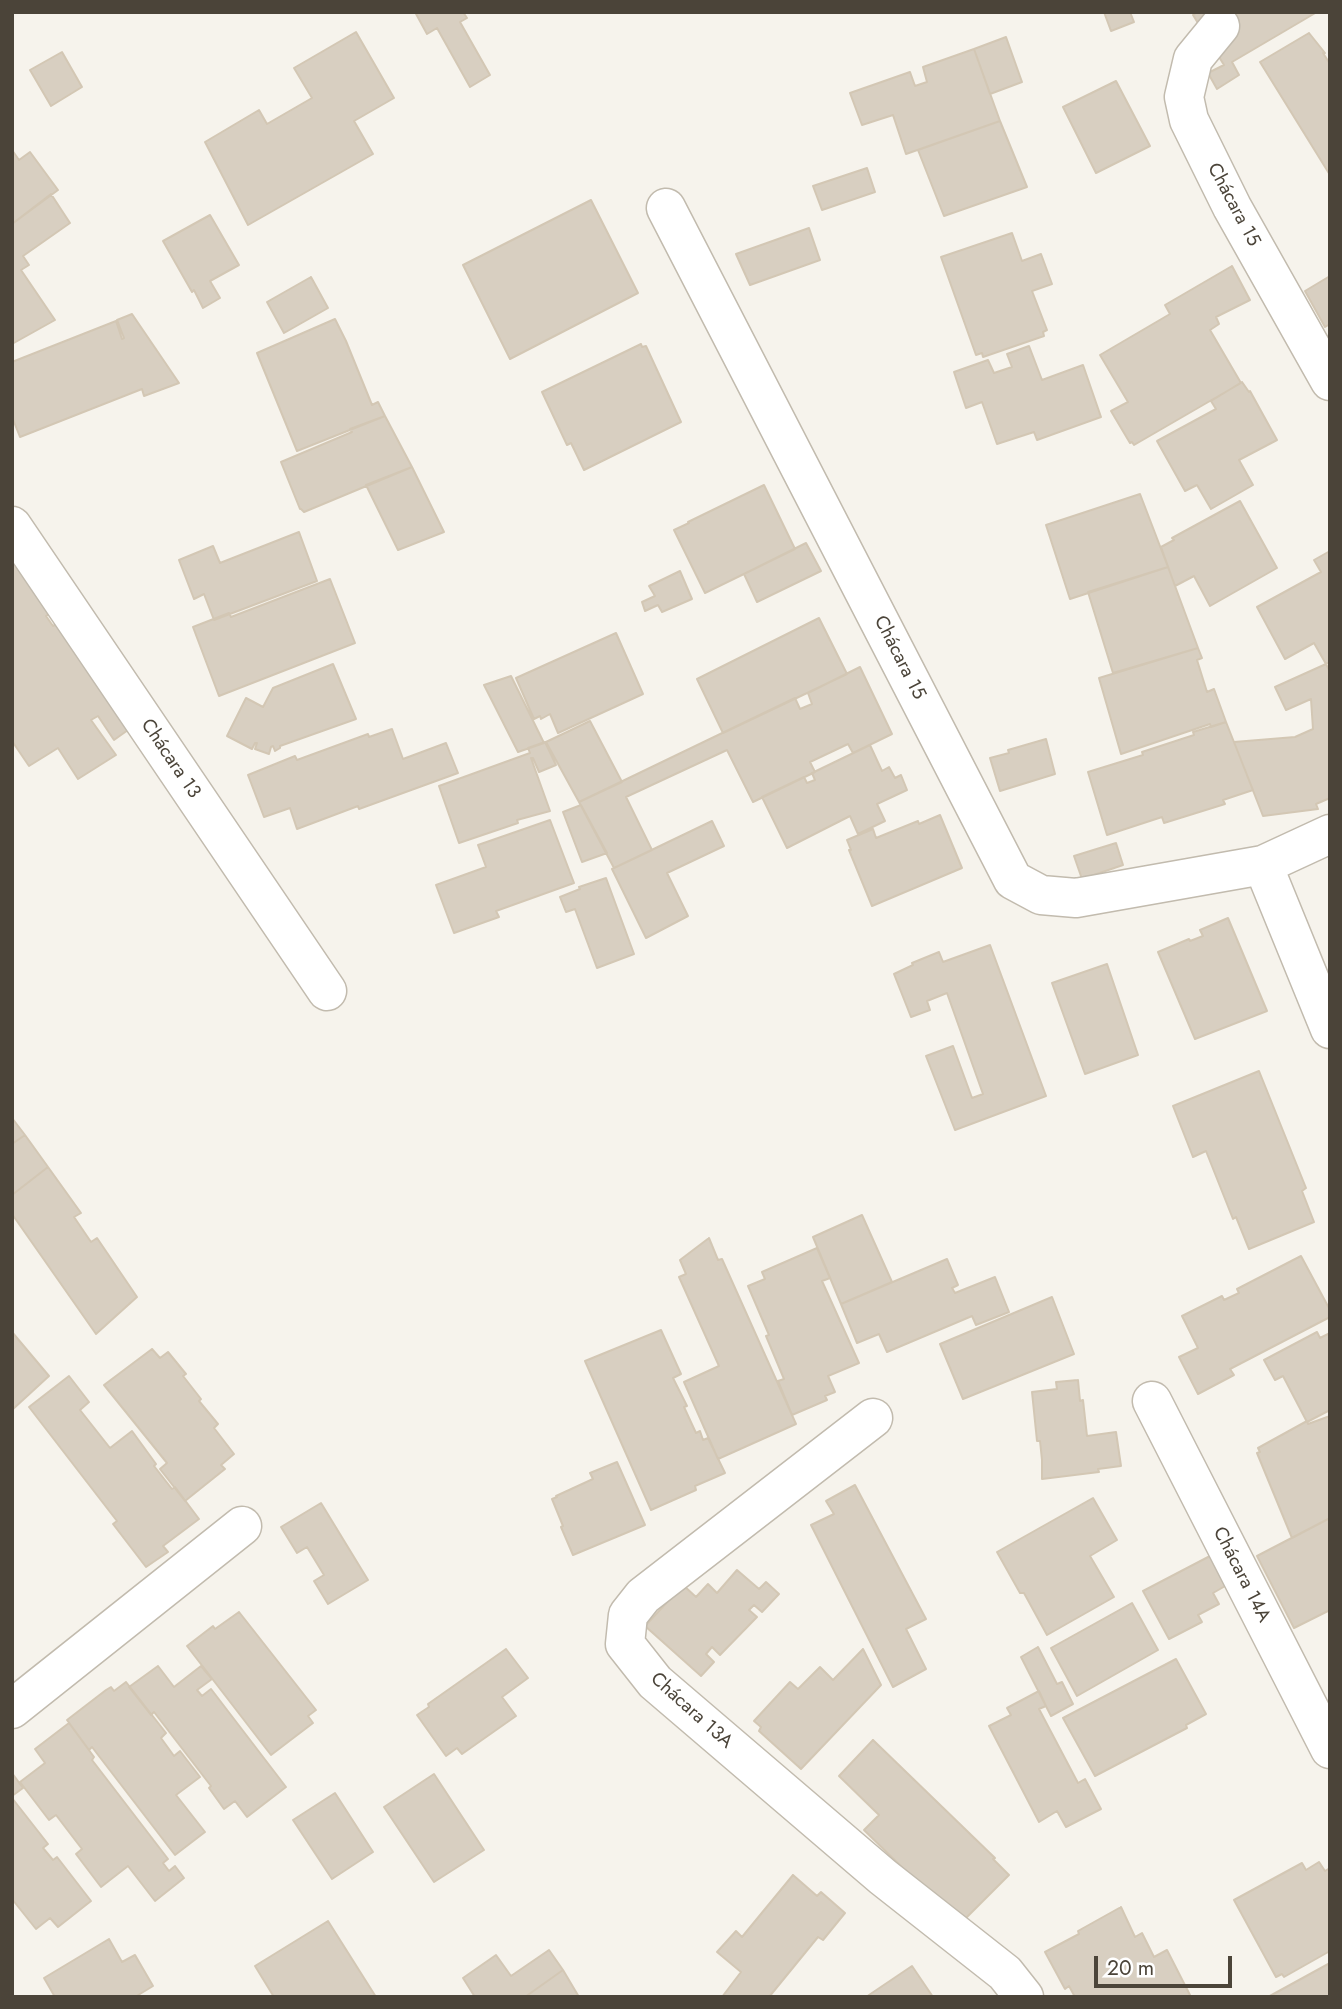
<!DOCTYPE html>
<meta charset="utf-8">
<style>
body{margin:0}
#map{position:relative;width:1342px;height:2009px;overflow:hidden;background:#f6f3ec;font-family:Jost,sans-serif}
canvas{display:block}
.frame{position:absolute;inset:0;border:14px solid #4b4439;pointer-events:none}
.scale{position:absolute;left:1094px;top:1956px;width:138px;height:32px;box-sizing:border-box;border:4px solid #4b4439;border-top:0;padding-left:9px;font-size:21px;line-height:24px;white-space:nowrap;color:#4b4439;-webkit-text-stroke:5px #fff;paint-order:stroke}
</style>
<div id="map">
<canvas width="1342" height="2009"></canvas>
<div class="frame"></div>
<div class="scale">20 m</div>
</div>
<script>
const g = document.querySelector('canvas').getContext('2d');
g.lineJoin = 'round';
function paint(path, color) { g.fillStyle = color; g.fill(path, 'evenodd'); }
const toPath = rows => new Path2D(rows.map(r => 'M' + r).join(''));
function trace(path, color, width, dash) { g.strokeStyle = color; g.lineWidth = width; g.lineCap = dash ? 'butt' : 'round'; g.setLineDash(dash || []); g.stroke(path); }
function drawText(font, color, halo, rows, align = 'center') {
  g.font = font + ' Jost,sans-serif'; g.lineWidth = 7; g.setLineDash([]); g.textBaseline = 'middle'; g.strokeStyle = halo; g.fillStyle = color; for (const [text, x, y, turn = 0] of rows) {
    g.save(); g.translate(x, y); g.rotate((+turn || 0) * Math.PI / 180); g.textAlign = isNaN(turn) ? turn : align; if (halo) g.strokeText(text, 0, 0); g.fillText(text, 0, 0); g.restore();
  }
}
const building = toPath([
 [415,12,463,12,467,18,460,22,490,75,470,87,437,28,427,34,415,12],
 [1104,12,1130,12,1134,22,1111,31,1104,12],
 [1197,12,1317,12,1232,62,1239,75,1217,89,1208,73,1224,65,1193,15,1197,12],
 [356,32,394,98,354,121,373,154,248,225,205,142,259,110,267,124,312,98,294,68,356,32],
 [1309,33,1325,53,1323,53,1330,64,1330,175,1260,62,1309,33],
 [1006,37,1022,82,990,94,974,49,1006,37],
 [974,49,1000,121,906,154,893,115,862,125,850,93,910,72,915,86,927,82,923,67,974,49],
 [62,52,82,87,51,106,30,70,62,52],
 [1116,81,1150,146,1096,173,1063,107,1116,81],
 [1000,121,1027,187,944,216,918,150,1000,121],
 [12,150,19,160,30,152,58,190,12,224,12,150],
 [867,168,875,192,822,210,813,186,867,168],
 [51,194,70,223,23,256,29,265,21,270,55,320,12,344,12,224,51,194],
 [591,200,638,293,510,359,463,265,591,200],
 [210,215,239,265,210,281,220,298,203,308,194,290,192,292,163,241,210,215],
 [809,228,820,260,750,285,736,254,809,228],
 [1012,233,1022,261,1041,254,1052,284,1032,291,1047,330,1043,332,1044,336,983,357,982,353,976,355,941,257,1012,233],
 [1232,266,1250,300,1216,317,1219,324,1210,330,1241,383,1134,445,1132,442,1130,443,1111,411,1128,402,1100,355,1170,314,1165,305,1232,266],
 [1330,276,1330,324,1325,327,1305,291,1330,276],
 [311,277,328,308,284,333,267,302,311,277],
 [132,314,179,383,144,396,142,389,20,437,12,417,12,362,116,321,122,339,124,338,117,320,132,314],
 [335,319,346,341,372,405,378,402,385,416,297,451,257,353,335,319],
 [641,344,642,347,646,346,681,422,584,470,571,443,567,445,542,392,641,344],
 [1029,346,1042,380,1083,365,1101,417,1037,440,1034,432,997,444,982,402,966,408,954,372,988,360,994,373,1012,367,1007,354,1029,346],
 [1242,382,1249,392,1250,391,1277,440,1239,460,1253,485,1211,509,1197,485,1185,491,1157,441,1216,409,1211,401,1242,382],
 [385,416,412,467,304,512,301,509,300,509,281,462,352,432,350,429,385,416],
 [412,467,444,532,398,550,366,485,412,467],
 [764,485,795,549,705,593,674,530,689,523,688,522,764,485],
 [1140,494,1168,567,1070,599,1046,525,1140,494],
 [1240,501,1277,568,1210,606,1194,576,1175,586,1161,547,1174,540,1172,538,1240,501],
 [299,532,317,581,214,620,204,594,194,599,179,560,213,546,220,563,299,532],
 [806,543,821,571,757,602,744,574,806,543],
 [1330,551,1330,662,1326,664,1314,643,1285,659,1257,607,1321,572,1314,560,1330,551],
 [12,557,52,612,46,616,53,626,59,623,128,730,114,740,98,716,91,720,116,755,78,779,58,748,29,766,12,741,12,557],
 [1168,567,1198,648,1113,673,1088,592,1168,567],
 [680,571,692,599,662,612,658,605,645,611,642,602,655,596,649,586,680,571],
 [330,579,355,643,219,696,193,627,229,613,231,617,330,579],
 [819,618,847,674,723,733,697,679,819,618],
 [616,633,643,694,558,733,550,714,541,719,540,716,534,719,516,678,616,633],
 [1198,648,1202,658,1197,660,1207,692,1214,689,1226,722,1211,727,1210,724,1121,754,1099,678,1198,648],
 [333,664,356,719,280,746,280,748,275,751,273,746,271,747,269,754,255,749,257,743,255,743,252,749,227,736,246,698,263,707,273,688,333,664],
 [1326,664,1330,672,1330,798,1316,804,1318,809,1263,816,1234,742,1295,737,1313,729,1311,699,1286,710,1275,687,1326,664],
 [860,667,892,734,853,753,848,744,810,762,815,772,753,802,727,750,626,797,652,850,614,868,579,802,795,698,800,709,812,704,808,693,860,667],
 [511,676,544,743,518,752,484,685,511,676],
 [590,721,622,782,579,802,546,742,590,721],
 [1226,722,1253,790,1223,800,1225,804,1164,823,1162,817,1107,835,1088,772,1143,755,1142,752,1194,735,1193,732,1226,722],
 [392,729,403,759,446,743,458,773,359,809,358,806,297,829,290,808,264,817,248,775,295,756,297,760,368,734,369,737,392,729],
 [1046,739,1055,774,1000,791,990,758,1009,753,1008,750,1046,739],
 [545,742,556,765,539,772,533,758,531,758,550,811,517,820,518,823,459,843,439,786,530,753,528,748,545,742],
 [870,745,882,771,889,767,895,778,901,775,907,790,877,804,885,821,858,834,850,816,787,848,762,797,804,777,807,783,815,780,812,773,870,745],
 [581,805,607,853,582,862,563,812,581,805],
 [940,815,962,868,872,906,849,850,851,850,847,840,873,829,876,838,918,821,919,824,940,815],
 [550,820,574,883,496,911,499,917,454,933,436,885,486,867,478,845,550,820],
 [712,821,724,846,667,873,688,916,646,938,612,869,712,821],
 [1116,843,1123,865,1082,879,1074,856,1116,843],
 [606,878,634,954,597,968,575,909,566,912,560,897,580,889,579,887,606,878],
 [1228,918,1267,1011,1195,1039,1158,952,1189,939,1190,941,1203,936,1200,930,1228,918],
 [990,945,1046,1096,955,1130,926,1056,953,1046,972,1098,983,1094,947,993,927,1001,930,1010,911,1017,894,974,913,965,912,963,939,952,943,962,990,945],
 [1107,964,1138,1055,1085,1074,1052,983,1107,964],
 [1259,1071,1306,1188,1302,1191,1314,1222,1249,1249,1236,1217,1233,1219,1206,1151,1193,1157,1173,1106,1259,1071],
 [12,1118,25,1135,12,1144,12,1118],
 [25,1135,48,1167,12,1195,12,1144,25,1135],
 [48,1167,81,1213,74,1217,91,1242,97,1238,137,1297,96,1334,12,1214,12,1195,48,1167],
 [862,1215,892,1282,841,1304,813,1237,862,1215],
 [709,1238,718,1260,722,1259,796,1424,718,1459,684,1382,719,1366,679,1277,686,1274,680,1260,709,1238],
 [817,1248,830,1278,822,1281,859,1363,828,1376,835,1392,825,1396,827,1400,792,1415,778,1381,784,1379,766,1336,769,1335,748,1286,765,1279,762,1272,817,1248],
 [1301,1256,1330,1310,1330,1317,1230,1369,1234,1375,1198,1394,1179,1357,1198,1348,1182,1316,1222,1296,1224,1300,1239,1293,1237,1289,1301,1256],
 [947,1259,958,1285,952,1288,955,1293,995,1277,1009,1312,976,1325,972,1316,887,1352,879,1334,857,1343,841,1304,947,1259],
 [1052,1297,1074,1354,963,1399,940,1344,1052,1297],
 [661,1330,681,1374,673,1378,687,1406,684,1407,696,1433,700,1431,703,1440,708,1438,725,1473,695,1486,696,1490,651,1510,585,1361,661,1330],
 [12,1332,49,1376,12,1410,12,1332],
 [1317,1332,1320,1338,1330,1333,1330,1410,1307,1422,1283,1376,1275,1380,1264,1360,1317,1332],
 [152,1349,160,1358,168,1352,186,1374,183,1376,201,1399,199,1401,218,1424,214,1428,234,1454,221,1465,225,1469,185,1501,160,1469,167,1463,104,1385,152,1349],
 [69,1376,89,1402,80,1410,110,1448,132,1431,156,1464,154,1466,172,1489,175,1487,199,1519,163,1546,168,1552,146,1567,113,1524,117,1521,29,1407,69,1376],
 [1078,1380,1080,1401,1083,1400,1087,1436,1116,1432,1121,1466,1098,1469,1099,1472,1042,1479,1042,1460,1040,1441,1037,1441,1032,1392,1057,1389,1056,1382,1078,1380],
 [1330,1416,1330,1518,1292,1538,1257,1453,1260,1452,1258,1448,1307,1421,1308,1424,1330,1416],
 [617,1462,645,1525,573,1555,561,1527,563,1526,552,1499,557,1497,556,1496,593,1479,590,1473,617,1462],
 [855,1485,926,1619,906,1629,926,1669,893,1687,811,1525,834,1514,826,1501,855,1485],
 [1093,1498,1117,1540,1090,1556,1114,1597,1047,1635,1024,1593,1020,1593,997,1552,1093,1498],
 [321,1503,368,1580,328,1604,314,1581,324,1575,307,1547,297,1553,281,1527,321,1503],
 [1330,1518,1330,1610,1294,1628,1257,1556,1330,1518],
 [1210,1556,1227,1585,1213,1593,1219,1604,1198,1615,1202,1622,1169,1639,1143,1591,1210,1556],
 [737,1570,759,1589,766,1582,779,1594,762,1612,754,1605,749,1610,757,1617,720,1655,712,1647,706,1654,714,1662,701,1676,645,1626,683,1585,696,1597,708,1584,717,1593,737,1570],
 [1132,1603,1158,1650,1077,1696,1051,1648,1132,1603],
 [239,1612,316,1710,308,1716,313,1723,271,1755,187,1646,213,1626,215,1629,239,1612],
 [1038,1647,1057,1684,1062,1682,1073,1704,1051,1716,1021,1657,1038,1647],
 [506,1649,528,1678,502,1697,516,1716,462,1754,457,1748,446,1756,417,1715,429,1707,428,1704,506,1649],
 [863,1649,881,1685,801,1769,759,1731,761,1727,754,1721,790,1682,798,1689,820,1667,833,1680,863,1649],
 [1176,1659,1206,1714,1186,1725,1187,1728,1095,1776,1063,1718,1176,1659],
 [158,1666,174,1687,201,1666,212,1679,197,1690,202,1696,211,1689,286,1787,247,1817,235,1801,224,1809,209,1788,211,1786,154,1712,151,1715,129,1687,158,1666],
 [126,1682,166,1733,161,1738,174,1756,180,1751,200,1777,176,1795,205,1832,175,1855,92,1747,89,1750,67,1720,106,1690,111,1687,114,1691,126,1682],
 [1039,1691,1046,1706,1039,1709,1078,1783,1085,1779,1101,1809,1066,1827,1057,1811,1039,1822,989,1726,1011,1715,1007,1708,1039,1691],
 [69,1723,94,1757,92,1760,168,1859,163,1863,169,1871,175,1866,184,1878,155,1901,128,1866,101,1887,76,1854,82,1849,56,1815,49,1820,20,1782,45,1763,35,1749,69,1723],
 [873,1740,995,1858,993,1859,1009,1875,960,1924,864,1830,879,1815,839,1776,873,1740],
 [12,1773,23,1788,12,1796,12,1773],
 [434,1774,484,1850,434,1882,384,1807,434,1774],
 [335,1793,373,1852,332,1879,293,1820,335,1793],
 [12,1798,48,1844,43,1848,53,1860,57,1857,91,1901,58,1927,50,1918,36,1929,12,1899,12,1798],
 [1319,1862,1325,1871,1330,1868,1330,1951,1284,1977,1282,1974,1276,1977,1234,1900,1302,1863,1306,1870,1319,1862],
 [793,1875,817,1896,821,1892,845,1913,823,1940,818,1937,769,1997,722,1997,741,1972,717,1952,736,1931,742,1937,793,1875],
 [1121,1907,1135,1937,1142,1933,1154,1957,1167,1950,1191,1997,1075,1997,1069,1986,1065,1989,1045,1952,1079,1934,1078,1931,1121,1907],
 [328,1921,376,1997,274,1997,255,1966,328,1921],
 [109,1939,122,1962,135,1955,153,1986,135,1997,55,1997,44,1978,109,1939],
 [549,1950,563,1970,525,1997,475,1997,463,1978,496,1955,511,1976,549,1950],
 [1330,1963,1330,1997,1268,1997,1330,1963],
 [912,1966,933,1997,866,1997,912,1966],
 [563,1970,579,1997,525,1997,563,1970]
]);
paint(building, '#d8cfc1');
trace(building, '#d3c7b4', 2);
const minor = toPath([
 [1220,26,1193,59,1184,97,1189,120,1232,207,1330,381],
 [666,208,1013,880,1041,895,1076,898,1263,865,1330,1029],
 [12,526,327,991],
 [1263,865,1330,834],
 [1152,1401,1330,1749],
 [873,1418,643,1596,628,1615,625,1644,655,1682,883,1877,1005,1973,1024,1997],
 [12,1709,242,1526]
]);
trace(minor, '#c2bbae', 41);
trace(minor, '#fff', 38);
drawText('19px', '#4b4439', '#fff', [
 ["Chácara 15",1233,205,62],
 ["Chácara 15",899,658,63],
 ["Chácara 13",170,759,56],
 ["Chácara 14A",1241,1575,63],
 ["Chácara 13A",691,1711,42]
]);
</script>
